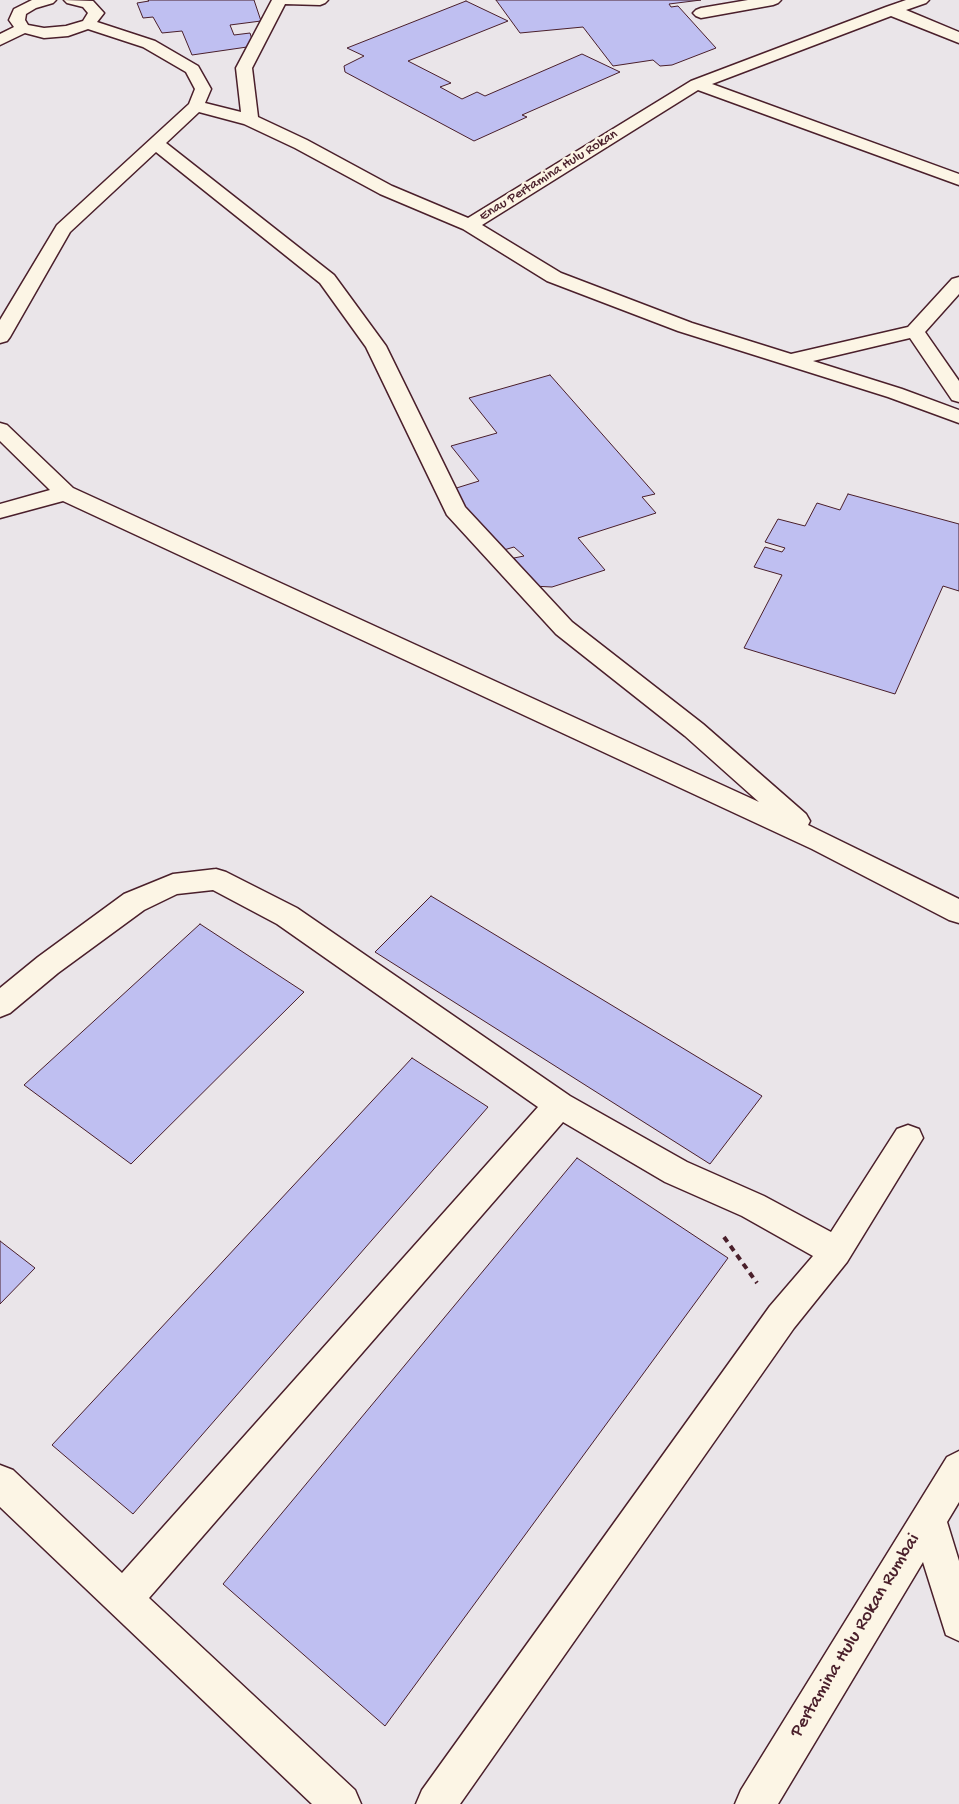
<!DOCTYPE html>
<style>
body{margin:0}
canvas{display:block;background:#fcf5e5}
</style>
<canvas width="959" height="1804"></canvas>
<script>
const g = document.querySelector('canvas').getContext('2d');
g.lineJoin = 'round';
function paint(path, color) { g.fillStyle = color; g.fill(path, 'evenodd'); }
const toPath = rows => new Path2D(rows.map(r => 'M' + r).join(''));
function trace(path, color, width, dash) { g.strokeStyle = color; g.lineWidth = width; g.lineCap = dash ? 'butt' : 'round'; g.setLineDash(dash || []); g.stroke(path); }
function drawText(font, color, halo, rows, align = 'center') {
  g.font = font + ' "Gochi Hand",sans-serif'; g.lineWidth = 5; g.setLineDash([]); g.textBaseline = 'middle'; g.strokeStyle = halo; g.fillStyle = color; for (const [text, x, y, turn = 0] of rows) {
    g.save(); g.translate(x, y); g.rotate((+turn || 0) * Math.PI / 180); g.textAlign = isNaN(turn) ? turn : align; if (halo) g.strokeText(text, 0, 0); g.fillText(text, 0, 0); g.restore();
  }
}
paint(toPath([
 [0,0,959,0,959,1804,0,1804]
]), '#eae5e9');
const building = toPath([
 [148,0,254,0,261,21,230,25,234,35,250,33,254,46,192,55,182,31,162,33,153,17,143,18,137,3,149,1,148,0],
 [496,0,701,0,669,4,671,7,678,6,716,48,672,65,660,66,653,60,613,66,583,27,520,33,496,0],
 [466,1,508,21,408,61,451,83,440,87,462,99,477,92,485,96,582,54,620,72,522,115,527,117,474,141,345,72,344,66,364,56,347,48,466,1],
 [550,375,655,494,642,497,656,513,578,538,605,570,552,587,532,586,514,558,524,556,514,547,497,552,450,490,479,481,451,446,497,433,469,398,550,375],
 [848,494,959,524,959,591,943,586,895,694,744,648,782,575,754,567,765,547,782,552,785,548,765,542,778,519,805,526,817,503,840,510,848,494],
 [431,896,762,1096,710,1164,375,952,431,896],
 [200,924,304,992,131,1164,24,1085,200,924],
 [412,1058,488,1107,133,1514,52,1445,412,1058],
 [577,1158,728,1258,385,1726,223,1584,577,1158],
 [0,1241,35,1268,0,1304,0,1241]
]);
paint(building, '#bfbff1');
trace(building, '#4a1f2b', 1);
const minor = toPath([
 [32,0,56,0,53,3,36,8,26,14,25,20,28,25,44,28,66,26,83,21,88,13,83,7,67,3,64,0,93,1,104,13,97,22,155,41,198,66,211,89,205,103,241,112,236,68,272,0,328,0,325,3,320,5,285,4,252,68,258,117,307,140,392,186,468,218,691,81,886,7,906,0,929,0,926,3,906,10,959,32,959,43,891,16,712,84,959,174,959,185,698,90,482,225,561,273,692,323,791,354,908,327,952,279,959,277,959,294,925,332,959,381,959,402,952,400,910,338,813,361,902,389,959,410,959,423,888,397,678,331,547,281,463,229,380,194,295,148,244,124,199,112,166,143,334,275,386,346,465,507,572,622,703,724,806,814,810,821,808,825,959,899,959,923,949,920,812,849,63,501,0,518,0,504,50,490,0,441,0,423,7,425,73,488,759,802,685,736,556,634,447,515,366,347,320,283,156,152,70,232,10,337,7,341,0,343,0,320,57,225,189,104,195,89,186,72,143,47,88,29,68,36,44,38,25,33,0,45,0,34,14,27,9,20,14,9,32,0],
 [748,0,781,0,778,3,773,5,701,18,696,16,693,13,696,10,701,8,748,0],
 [216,869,226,872,297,908,570,1096,687,1162,764,1196,831,1232,897,1129,908,1125,919,1129,923,1138,847,1262,794,1328,460,1804,416,1804,422,1790,770,1306,813,1256,742,1216,665,1182,563,1122,149,1598,355,1790,361,1804,312,1804,0,1507,0,1465,13,1470,122,1573,538,1107,277,924,213,890,177,894,144,910,58,973,10,1013,0,1017,0,988,38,957,124,894,173,874,216,869],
 [959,1451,959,1502,947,1522,959,1561,959,1641,946,1635,923,1562,778,1804,735,1804,741,1790,947,1457,959,1451]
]);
trace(minor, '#4a1f2b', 3);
trace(toPath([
 [724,1237,757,1283]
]), '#4a1f2b', 4, [6, 5]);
paint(minor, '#fcf5e5');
drawText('14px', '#4a1f2b', '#fcf5e5', [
 ["Enau Pertamina Hulu Rokan",549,176,-32]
]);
drawText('19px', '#4a1f2b', '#fcf5e5', [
 ["Pertamina Hulu Rokan Rumbai",856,1636,-59]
]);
</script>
